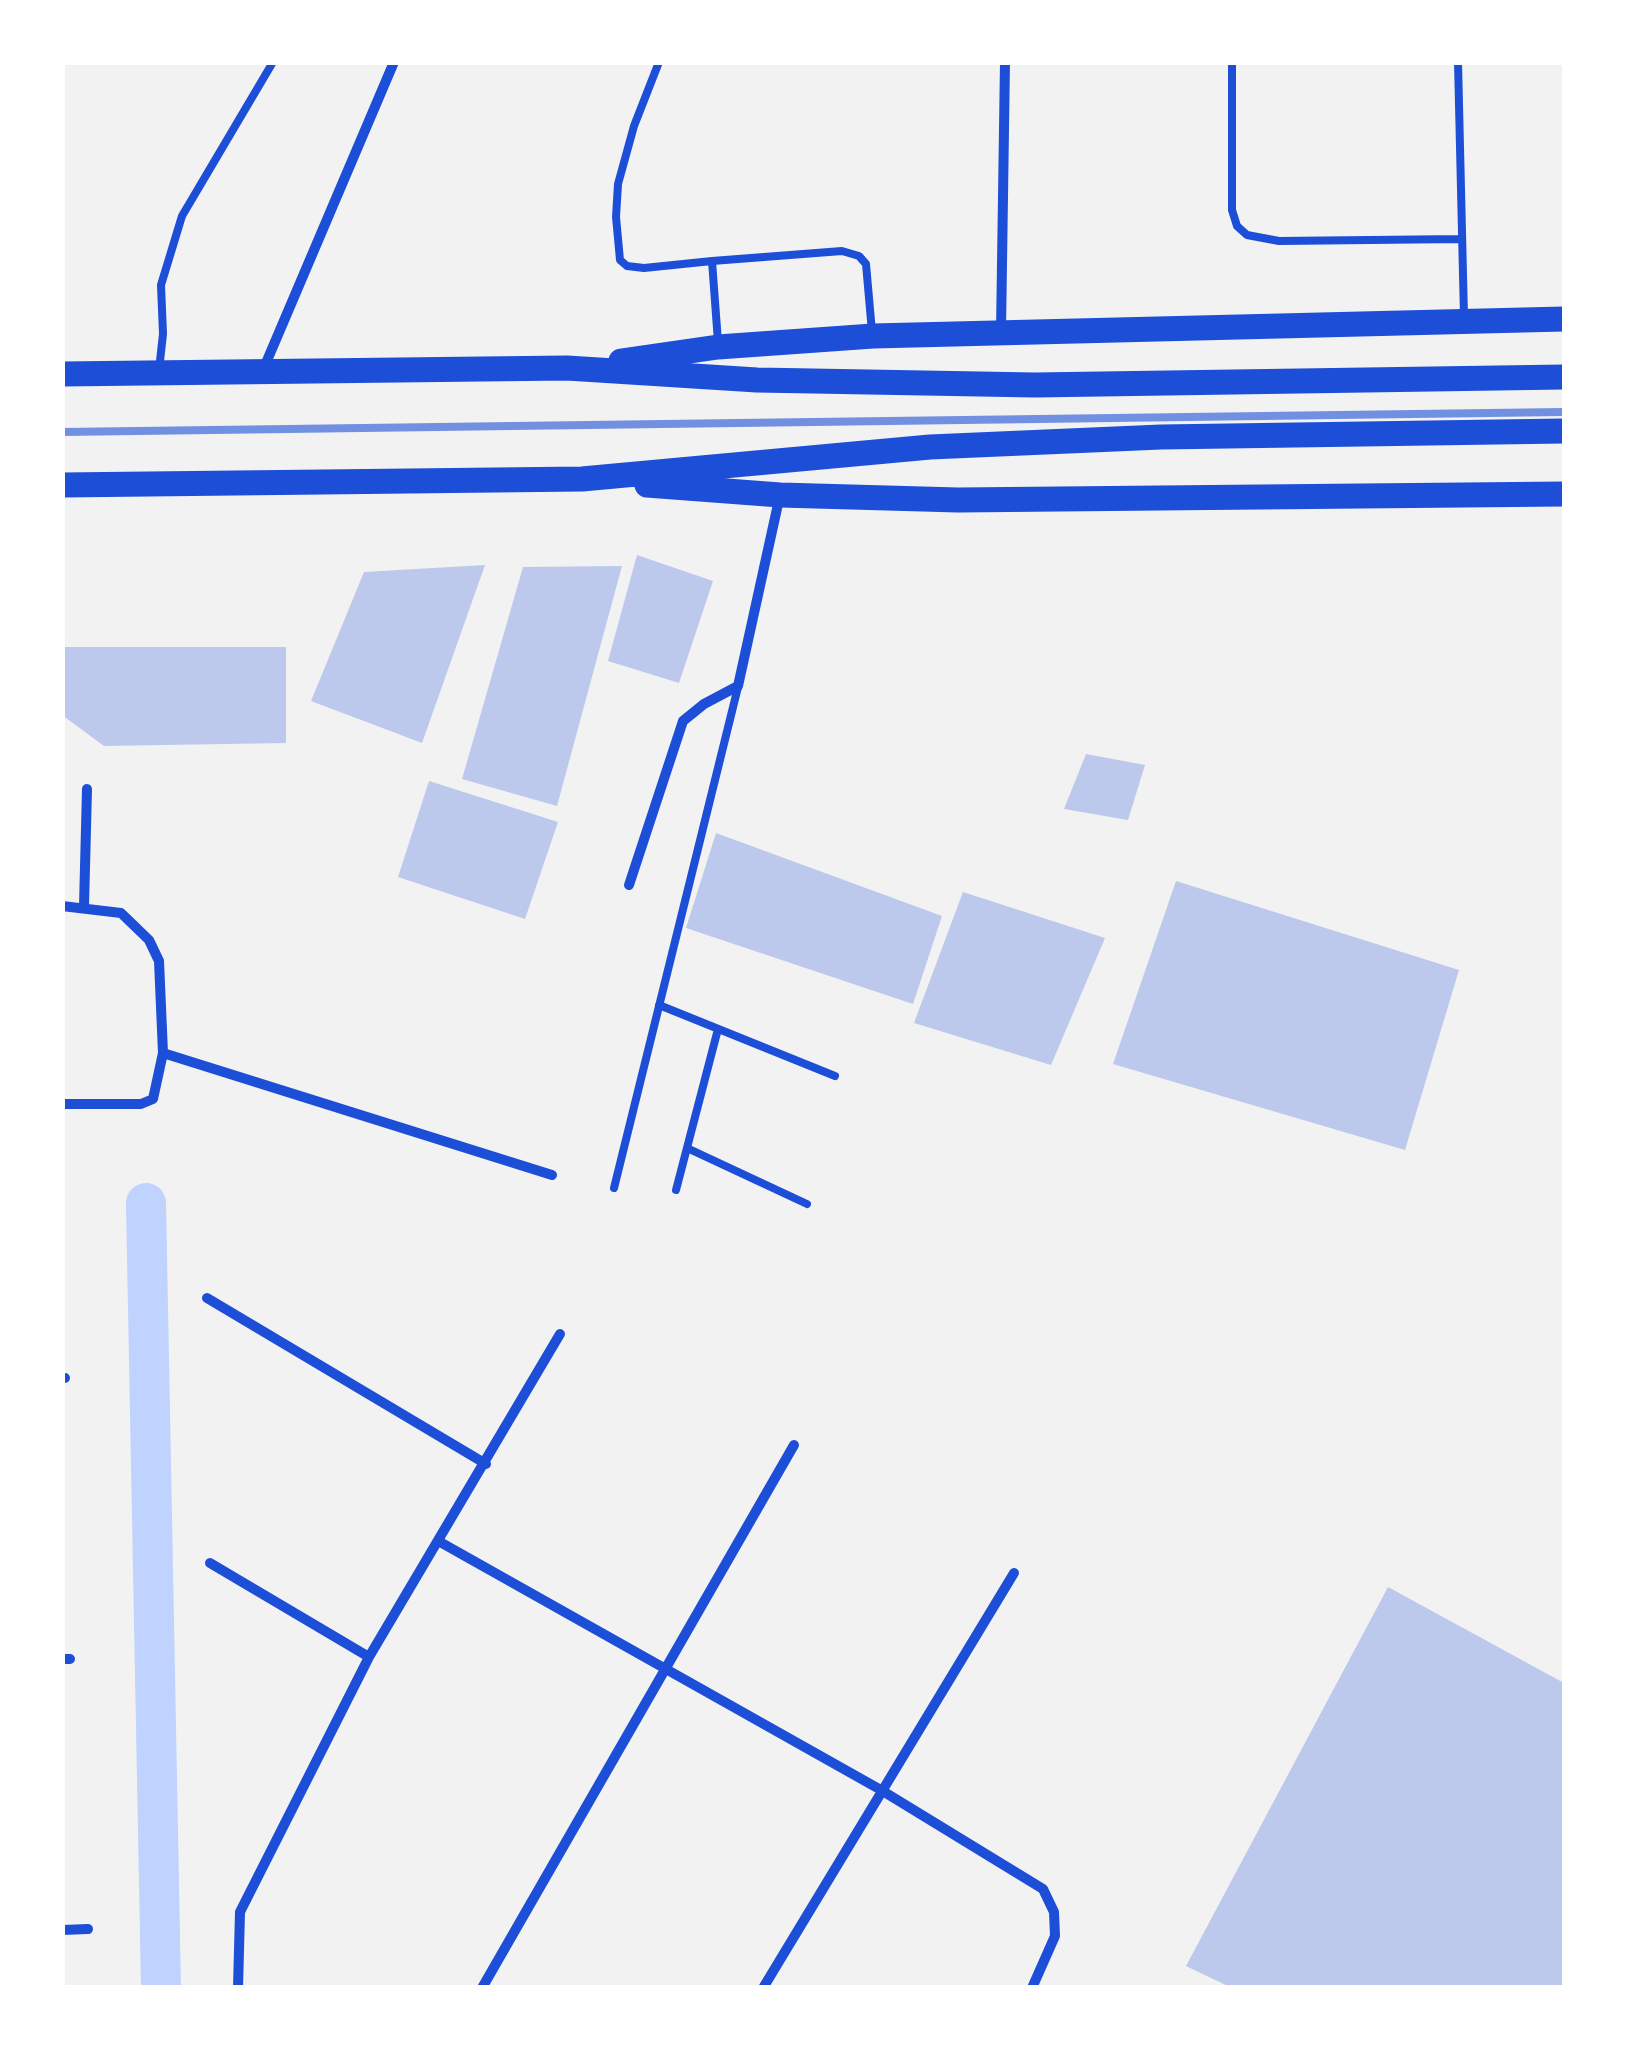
<!DOCTYPE html>
<style>
body{margin:0}
#map{position:relative;width:1627px;height:2050px;overflow:hidden;background:#f2f2f2;font-family:Commissioner,sans-serif}
canvas{display:block}
.frame{position:absolute;inset:0;border:65px solid #fff;pointer-events:none}
</style>
<div id="map">
<canvas width="1627" height="2050"></canvas>
<div class="frame"></div>
</div>
<script>
const g = document.querySelector('canvas').getContext('2d');
g.lineJoin = 'round';
const toPath = rows => new Path2D(rows.map(r => 'M' + r).join(''));
function trace(path, color, width, dash) { g.strokeStyle = color; g.lineWidth = width; g.lineCap = dash ? 'butt' : 'round'; g.setLineDash(dash || []); g.stroke(path); }
function paint(path, color) { g.fillStyle = color; g.fill(path, 'evenodd'); }
trace(toPath([
 [146,1203,161,1988]
]), '#bfd3fe', 40);
paint(toPath([
 [637,555,713,581,679,683,608,661],
 [485,565,422,743,311,701,364,572],
 [622,566,557,806,462,779,523,567],
 [62,647,286,647,286,743,104,746,62,715],
 [1086,754,1145,765,1128,820,1064,809],
 [429,781,558,822,525,919,398,877],
 [716,833,942,916,913,1004,686,928],
 [1176,881,1459,970,1405,1150,1113,1064],
 [963,892,1105,938,1051,1065,914,1023],
 [1388,1587,1564,1683,1564,1988,1232,1988,1186,1966]
]), '#bdc9ec');
trace(toPath([
 [659,62,634,126,618,184,616,217,620,260,627,266,644,268,712,261,718,342],
 [1232,62,1232,210,1237,226,1247,235,1279,241,1461,239],
 [1458,62,1464,317],
 [712,261,842,251,859,256,866,264,872,332],
 [159,370,163,334,161,285,182,216,273,62],
 [659,1005,835,1076],
 [687,1148,807,1204],
 [614,1188,738,687],
 [676,1190,718,1029]
]), '#1d4ed8', 8);
trace(toPath([
 [1001,331,1005,62],
 [263,370,394,62],
 [629,885,683,721,704,704,738,686,780,495],
 [62,906,121,913,149,940,159,961,163,1053,552,1175],
 [84,906,87,789],
 [62,1104,141,1104,153,1099,163,1053],
 [207,1298,486,1464],
 [62,1378,65,1378],
 [440,1542,881,1790,1043,1889,1054,1912,1055,1936,1032,1988],
 [210,1563,369,1657],
 [62,1659,70,1659],
 [62,1930,88,1929],
 [238,1988,240,1912,369,1657,560,1334],
 [482,1988,794,1445],
 [763,1988,1014,1573]
]), '#1d4ed8', 10);
trace(toPath([
 [621,361,718,347,873,336,1564,319],
 [62,374,567,368,757,380,1035,385,1564,377],
 [62,485,582,479,930,447,1161,437,1564,431],
 [647,485,780,495,958,500,1564,494]
]), '#1d4ed8', 25);
trace(toPath([
 [62,432,1564,412]
]), '#7290e2', 8);
</script>
